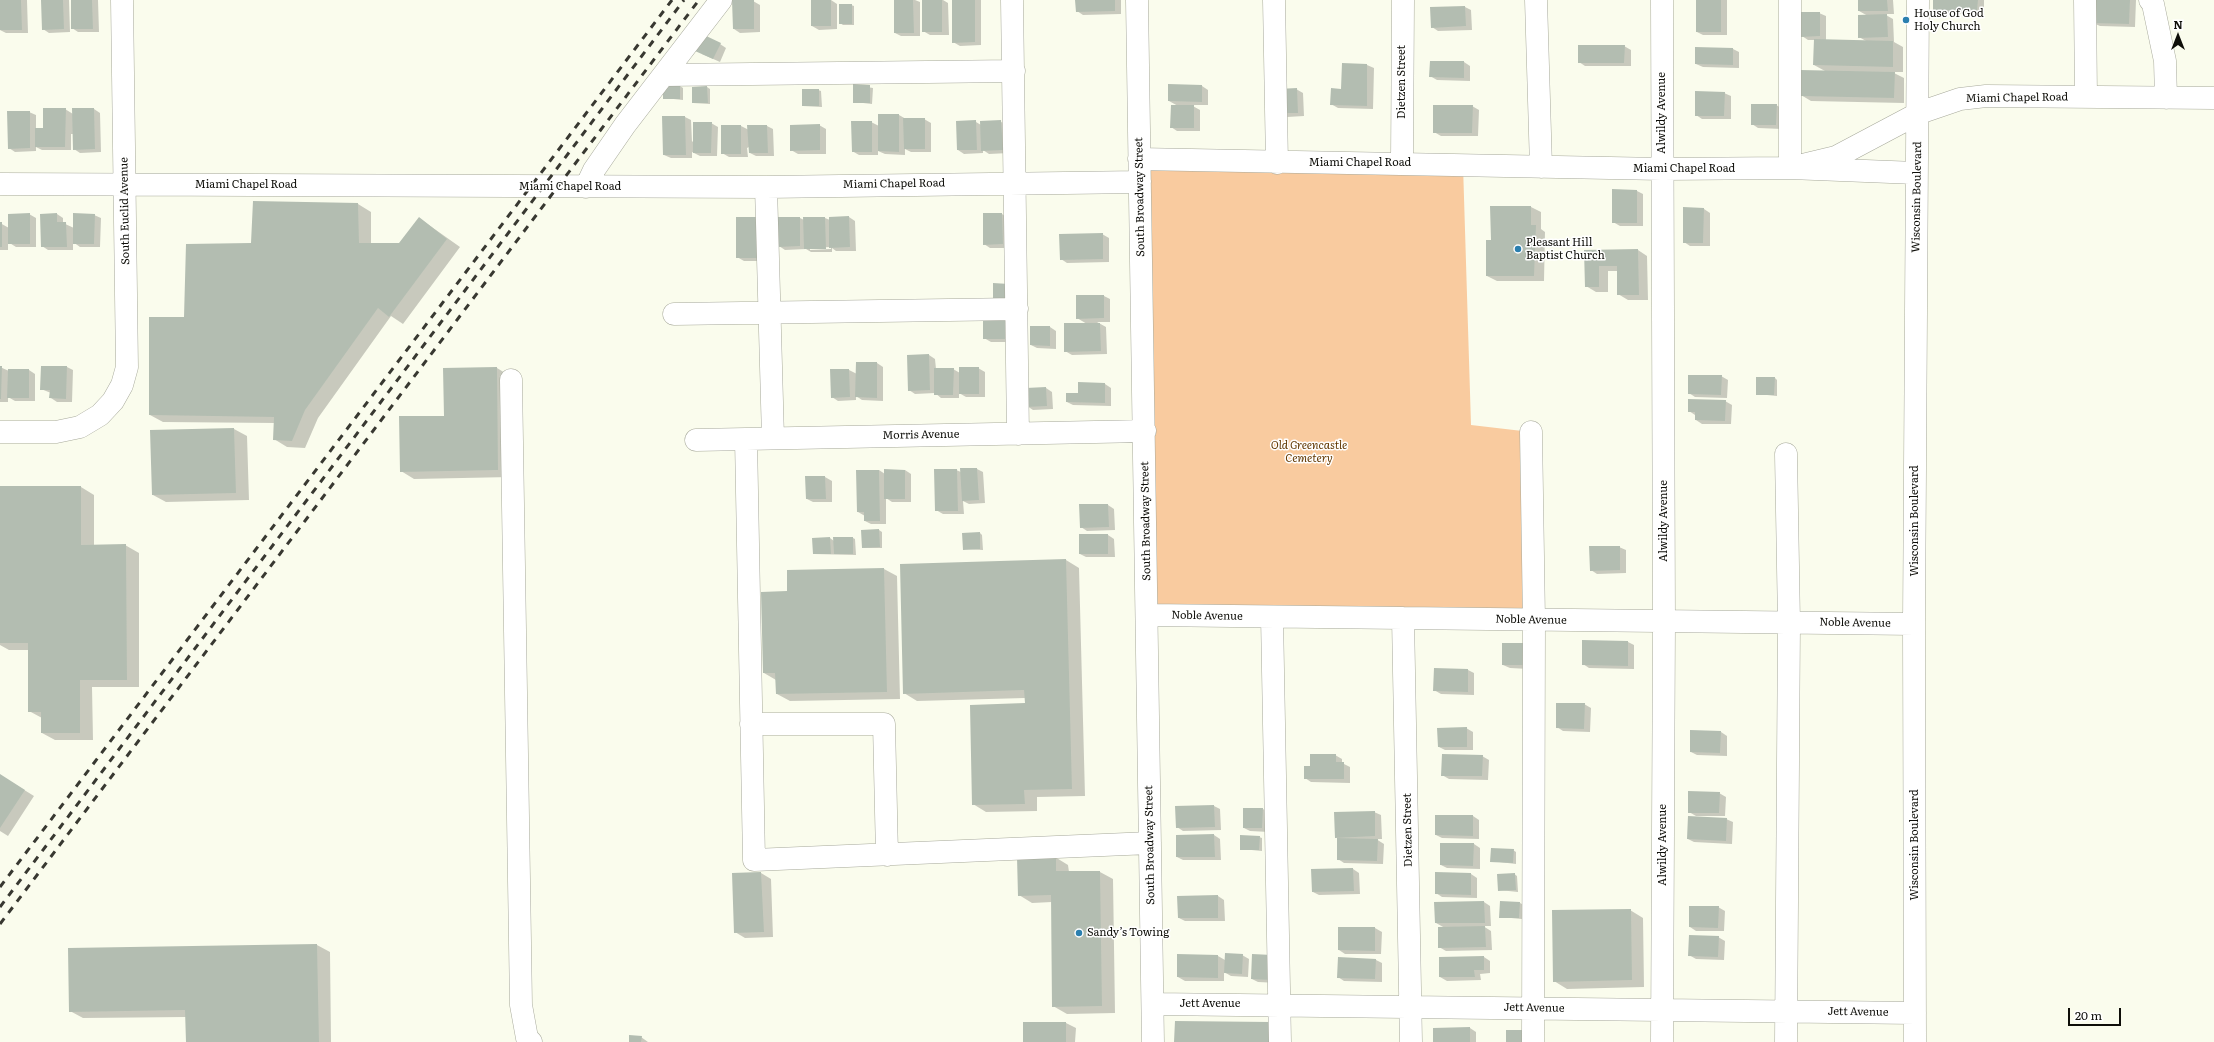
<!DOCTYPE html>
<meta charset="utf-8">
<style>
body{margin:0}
#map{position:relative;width:2214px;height:1042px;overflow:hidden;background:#fafced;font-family:Literata,serif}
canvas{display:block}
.north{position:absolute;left:2158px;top:16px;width:40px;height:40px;-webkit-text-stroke:3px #fff;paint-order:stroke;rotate:0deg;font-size:11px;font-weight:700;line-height:16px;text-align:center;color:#0e0e09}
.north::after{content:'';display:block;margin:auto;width:14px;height:18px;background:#0e0e09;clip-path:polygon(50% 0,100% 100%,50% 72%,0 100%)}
.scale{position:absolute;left:2068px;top:1008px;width:53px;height:18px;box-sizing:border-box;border:2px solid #0e0e09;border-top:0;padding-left:5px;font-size:12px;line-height:14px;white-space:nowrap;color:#0e0e09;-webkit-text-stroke:3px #fff;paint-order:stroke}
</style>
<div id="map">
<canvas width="2214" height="1042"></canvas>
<div class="north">N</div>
<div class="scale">20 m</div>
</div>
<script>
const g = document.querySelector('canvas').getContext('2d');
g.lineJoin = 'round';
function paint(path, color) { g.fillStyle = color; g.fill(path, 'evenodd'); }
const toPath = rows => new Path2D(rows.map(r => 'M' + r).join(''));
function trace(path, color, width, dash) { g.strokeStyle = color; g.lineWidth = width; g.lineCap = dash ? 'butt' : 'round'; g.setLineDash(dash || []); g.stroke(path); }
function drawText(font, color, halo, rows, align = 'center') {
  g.font = font + ' Literata,serif'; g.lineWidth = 3; g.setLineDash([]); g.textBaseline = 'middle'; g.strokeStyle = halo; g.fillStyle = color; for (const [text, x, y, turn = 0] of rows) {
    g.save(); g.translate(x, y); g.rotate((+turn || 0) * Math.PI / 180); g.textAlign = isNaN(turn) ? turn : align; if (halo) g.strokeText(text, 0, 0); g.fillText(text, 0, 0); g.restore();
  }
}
paint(toPath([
 [1139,159,1463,165,1471,425,1531,432,1534,620,1147,615]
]), '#f9cb9f');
paint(toPath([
 [0,0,27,0,28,33,6,33,0,30],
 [42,0,69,0,70,32,49,33,43,29],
 [72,0,98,0,99,32,78,32,72,28],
 [831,0,837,4,837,29,819,30,812,26],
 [895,0,915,0,920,2,920,36,901,36,895,33],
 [923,0,943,0,948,3,949,35,930,35,923,31],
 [953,0,981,0,981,45,960,46,953,42],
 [1076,0,1121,0,1121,14,1083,15,1077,11],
 [1697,0,1727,0,1727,35,1703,35,1697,32],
 [1859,0,1893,0,1894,14,1884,14,1893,19,1894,42,1903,47,1903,72,1892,72,1904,78,1904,103,1811,101,1801,95,1825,71,1814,65,1815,40,1808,40,1802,36,1819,13,1826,16,1826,40,1866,41,1859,37,1868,16,1859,11],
 [1934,0,1984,0,1984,14,1941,13,1934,9],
 [2094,0,2136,0,2135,27,2100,26,2093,23],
 [753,1,760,5,760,32,740,33,734,29],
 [851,5,854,6,854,25,843,25,840,23],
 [1465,7,1471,10,1472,30,1438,31,1432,27],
 [720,44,726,48,720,62,702,54],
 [1624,46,1631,50,1631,66,1585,66,1579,62],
 [1696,48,1733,49,1739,52,1739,68,1703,67,1696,64],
 [1431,62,1464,62,1470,66,1470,81,1437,80,1430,76],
 [1343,64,1367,65,1374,68,1373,109,1338,108,1331,104,1342,90],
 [854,85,873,88,872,104,854,102],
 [1169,85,1202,86,1208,90,1208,105,1191,105,1200,110,1200,131,1177,131,1171,127,1178,106,1169,101],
 [680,86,683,88,683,100,664,98],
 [707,87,710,89,710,104,693,103,693,88],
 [1296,89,1303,93,1304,116,1287,117,1280,113],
 [818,90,821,91,822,107,803,106],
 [1724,93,1731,96,1731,119,1702,119,1696,115],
 [1776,105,1783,109,1782,129,1758,128,1752,124],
 [1472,106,1479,110,1478,136,1441,136,1434,132],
 [65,109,73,114,94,109,100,113,101,152,80,153,74,149,73,134,71,134,71,150,42,150,36,147,36,151,15,152,9,148,29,112,36,115,36,129,44,129],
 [879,115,899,115,906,119,924,119,931,123,931,152,911,152,905,149,905,155,885,154,878,151,878,155,859,155,852,151,871,122,879,126],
 [685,117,691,120,692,142,711,123,718,127,717,156,700,156,692,152,692,158,671,158,664,155],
 [976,122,981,125,981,122,1001,122,1008,125,1009,153,989,154,983,150,983,153,964,154,958,150],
 [819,125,826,129,826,154,798,154,791,150],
 [741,126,749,130,767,126,773,129,774,156,756,156,750,153,749,147,747,148,748,157,729,157,722,153],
 [1637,191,1643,194,1643,226,1620,226,1613,222],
 [254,202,358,204,371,212,371,244,400,244,419,218,460,247,403,324,391,316,318,418,305,448,287,447,274,439,275,423,163,422,150,415,185,318,252,244],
 [1531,207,1541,212,1541,229,1545,232,1544,281,1497,281,1487,276,1492,241],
 [1684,208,1704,209,1710,213,1710,246,1690,246,1684,242],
 [29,214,36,218,36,247,16,247,8,242,8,250,0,250,0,223,9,228],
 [57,214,63,218,63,223,74,228,94,215,101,218,100,247,80,247,73,242,73,250,48,250,42,246],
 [984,214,1002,214,1008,218,1009,248,990,248,984,244],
 [849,217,855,221,856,251,836,251,832,248,832,252,811,252,806,249,785,250,779,246,800,218,804,220,804,218,825,218,830,220],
 [831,247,831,249,810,250,810,248],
 [758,218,764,261,744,261,737,257],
 [1102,234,1109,238,1109,262,1067,263,1061,259],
 [1638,250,1647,256,1648,300,1628,300,1618,294,1618,271,1608,271,1608,292,1596,292,1586,286,1585,251],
 [1104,296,1110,299,1110,322,1097,322,1106,327,1107,354,1072,355,1065,351,1087,324,1077,318],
 [1005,320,1011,324,1011,342,991,342,984,338],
 [1050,327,1056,331,1056,349,1037,348,1031,345],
 [929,355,935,359,936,369,953,369,960,373,978,368,985,372,985,397,966,397,959,393,959,398,941,398,935,393,915,394,909,390,908,356],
 [857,363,877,363,883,367,883,401,862,400,856,396,856,400,838,401,832,397,849,370,857,374],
 [0,367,9,371,29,370,35,374,35,401,15,401,8,397,8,402,0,402],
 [67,367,73,370,72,402,57,402,51,398,51,393,41,389],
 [497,368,510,376,511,477,414,479,401,471,445,417],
 [1721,376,1728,380,1727,398,1695,397,1689,393],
 [1775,378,1777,380,1777,396,1757,394],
 [1105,384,1111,388,1111,406,1073,405,1067,402,1079,394],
 [1046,388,1052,392,1053,409,1033,410,1027,406,1027,389],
 [1725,401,1732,405,1731,424,1702,424,1696,420,1695,415,1689,411],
 [234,429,247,436,249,500,166,502,153,495,151,431],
 [961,469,977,469,983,472,985,503,969,504,963,501,964,514,943,514,936,510,956,470,961,472],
 [879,470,885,474,905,470,911,474,911,502,892,502,886,498,886,524,871,524,865,521,865,516,858,512,857,471],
 [806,477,825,477,832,481,832,502,813,502,807,499],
 [0,487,81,487,94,495,94,546,125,545,139,553,139,687,92,687,93,740,55,740,42,733,42,718,29,711,29,650,9,650,0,645],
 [1108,505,1114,509,1115,530,1087,531,1081,527],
 [879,530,882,532,882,548,863,548],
 [980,533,982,535,983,550,964,549],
 [1108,535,1114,539,1115,557,1086,557,1080,554],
 [830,538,834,541,853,538,855,539,856,555,814,554],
 [1619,547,1626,550,1626,573,1597,574,1591,570],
 [1066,560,1079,568,1085,796,1037,797,1037,811,986,812,973,804,1026,704,1025,698,917,701,904,693],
 [884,569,897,576,900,699,790,701,777,694,776,680,764,673,788,592,788,571],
 [1583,641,1628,642,1634,645,1634,669,1589,668,1583,664],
 [1503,644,1529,669,1510,668,1503,665],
 [1468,670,1474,673,1474,695,1441,694,1434,690],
 [1584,704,1591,708,1590,732,1563,731,1557,727],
 [1466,728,1473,732,1473,750,1445,750,1439,747],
 [1721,732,1727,736,1727,756,1697,755,1691,752],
 [1335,755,1342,759,1342,763,1350,767,1350,783,1311,782,1305,778,1311,767],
 [1482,756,1489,760,1488,780,1449,779,1442,775],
 [0,775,34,796,8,836,0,831],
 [1719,793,1726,797,1725,816,1696,816,1689,812],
 [1214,806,1220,809,1221,830,1183,831,1177,827],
 [1263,809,1269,813,1269,832,1250,831,1244,828],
 [1374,812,1381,815,1382,839,1376,839,1384,844,1383,864,1344,863,1338,859,1338,838,1336,837],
 [1473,816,1479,820,1479,839,1442,838,1436,835],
 [1726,819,1733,822,1732,844,1694,842,1688,839],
 [1214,835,1220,839,1221,860,1183,860,1177,857,1177,836],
 [1259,837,1262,838,1262,851,1241,849],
 [1474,844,1480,848,1480,869,1447,868,1441,865],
 [1513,850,1516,852,1516,864,1491,861],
 [1055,857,1068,865,1069,872,1100,872,1113,879,1115,1013,1067,1014,1053,1006,1052,902,1032,903,1019,895],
 [1353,869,1359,873,1360,894,1319,895,1313,892],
 [761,873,771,879,773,937,745,938,735,932,733,874],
 [1471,874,1477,878,1477,898,1442,897,1436,893],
 [1514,874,1517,876,1518,892,1499,890],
 [1218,896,1224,900,1225,921,1185,921,1179,918],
 [1484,902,1490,906,1491,926,1483,926,1491,931,1492,950,1446,951,1439,947,1445,928,1436,923],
 [1520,903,1522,904,1522,919,1500,917],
 [1718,907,1725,911,1724,931,1696,931,1690,927],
 [1630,910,1643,918,1644,987,1567,989,1554,981],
 [1339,928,1375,928,1382,932,1381,954,1345,954,1339,950],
 [1718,937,1725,941,1724,960,1696,959,1689,955],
 [317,945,330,952,331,1042,187,1042,186,1017,83,1018,70,1011],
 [1178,955,1218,956,1225,960,1242,955,1249,959,1248,977,1231,976,1224,972,1224,981,1185,981,1178,977],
 [1253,955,1278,983,1258,982,1252,979],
 [1484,957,1490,961,1490,973,1480,974,1481,980,1447,981,1440,977],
 [1376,960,1382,963,1382,982,1344,981,1338,977],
 [1066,1023,1076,1028,1075,1042,1024,1042],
 [1470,1028,1476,1032,1476,1042,1434,1042],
 [641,1037,648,1042,630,1042]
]), '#0003');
paint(toPath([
 [0,0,21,0,22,30,0,30],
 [41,0,63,0,64,29,42,30],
 [71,0,92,0,93,29,71,29],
 [732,0,754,0,754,29,733,29],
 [811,0,831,0,831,26,811,26],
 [894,0,913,0,914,33,894,33],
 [922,0,942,0,942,32,922,32],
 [952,0,975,0,975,42,952,43],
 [1075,0,1115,0,1115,11,1076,12],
 [1696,0,1721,0,1721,32,1696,32],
 [1858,0,1887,0,1888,11,1858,11],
 [1933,0,1978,0,1977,11,1933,10],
 [2093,0,2130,0,2129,24,2092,23],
 [839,4,852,4,852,24,839,24],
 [1465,6,1466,26,1431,28,1430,7],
 [1801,12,1820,12,1820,36,1801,37],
 [1887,14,1888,37,1858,38,1858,15],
 [702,34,721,43,713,59,695,51],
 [1814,39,1893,41,1893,67,1813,65],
 [1578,45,1625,45,1624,63,1578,63],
 [1695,47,1733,48,1733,65,1695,64],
 [1430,61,1464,61,1464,78,1429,77],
 [1342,63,1367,64,1367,106,1330,105,1331,88,1341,89],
 [1800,70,1895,72,1894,98,1800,96],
 [853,84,870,85,870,103,853,103],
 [1168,84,1202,85,1202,102,1168,101],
 [663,85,680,85,680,99,663,99],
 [707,86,708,103,692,103,692,87],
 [1297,88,1298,113,1279,113,1278,89],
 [802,89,819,89,819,106,802,106],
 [1695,91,1725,92,1724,116,1695,116],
 [1751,104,1777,104,1776,125,1751,125],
 [1171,105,1194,105,1194,128,1170,128],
 [1433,105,1473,105,1472,133,1433,133],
 [43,108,66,108,65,147,35,147,35,128,43,128],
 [72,108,94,108,95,149,73,150],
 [7,111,30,111,30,148,8,149],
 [878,114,899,114,899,152,878,151],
 [662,116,685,116,686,155,663,155],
 [903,118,925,118,925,149,904,149],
 [976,120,977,150,957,150,956,121],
 [1001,120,1003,150,981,151,980,121],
 [851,121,872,121,872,152,852,152],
 [693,122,712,122,711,153,693,153],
 [820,124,820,150,790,151,790,125],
 [721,125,741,125,741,154,721,154],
 [747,125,767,125,768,153,749,153],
 [1612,189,1637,190,1637,223,1612,223],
 [253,201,358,203,359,243,399,243,419,217,447,239,389,317,378,308,305,410,292,441,273,440,274,417,149,415,149,317,184,317,186,244,251,243],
 [1490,206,1531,206,1531,225,1536,225,1534,276,1486,276,1486,240,1491,240],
 [1683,207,1704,208,1703,243,1683,243],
 [30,213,30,244,8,244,8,214],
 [57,213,57,222,66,222,67,247,41,247,40,214],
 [73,213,95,214,94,244,73,244],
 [983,213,1002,213,1003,244,983,245],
 [849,216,850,247,829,248,829,217],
 [736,217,758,217,758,258,736,258],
 [778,217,800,217,800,246,778,247],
 [803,217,825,217,826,249,804,249],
 [0,222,2,222,2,247,0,247],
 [1103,233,1103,259,1060,260,1059,234],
 [1638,249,1639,295,1617,295,1617,266,1599,266,1599,287,1585,287,1584,250],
 [993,283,1009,284,1009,299,993,299],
 [1076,295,1104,295,1104,318,1076,319],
 [983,319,1005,319,1005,339,983,339],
 [1064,323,1100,323,1101,351,1064,352],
 [1030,326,1050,326,1050,346,1030,345],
 [929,354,930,390,908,391,907,355],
 [856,362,877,362,877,398,855,397],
 [0,366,2,366,1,399,0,399],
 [41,366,67,366,66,399,49,398,50,390,40,390],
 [497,367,498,470,400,472,399,416,444,416,443,368],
 [959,367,979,367,979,394,959,394],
 [934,368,954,368,953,395,934,395],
 [8,369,29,369,29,398,7,398],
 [830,369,849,369,850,397,831,398],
 [1688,375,1722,375,1721,395,1688,394],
 [1756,377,1775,377,1774,395,1756,395],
 [1078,382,1105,383,1105,403,1066,402,1066,393,1078,393],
 [1046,387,1047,406,1026,407,1026,388],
 [1688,399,1726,400,1725,421,1695,420,1695,412,1688,412],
 [234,428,236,493,152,495,150,430],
 [960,468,977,468,979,500,962,501],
 [884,469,905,470,905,499,884,499],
 [934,469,957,469,958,511,935,511],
 [856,470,879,470,880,521,864,521,864,512,857,512],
 [805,476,825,476,826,499,806,499],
 [0,486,81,486,81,545,126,544,127,680,80,680,80,733,41,733,41,712,28,712,28,643,0,643],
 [1079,504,1108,504,1109,527,1080,528],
 [879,529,880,547,862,548,861,530],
 [980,532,980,549,963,550,962,533],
 [1079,534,1108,534,1108,554,1079,554],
 [830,537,831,554,813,554,812,538],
 [833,537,853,537,853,554,834,554],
 [1589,546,1620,546,1620,570,1590,571],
 [1066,559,1072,789,1024,790,1025,804,972,805,970,705,1025,703,1024,690,903,694,900,564],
 [884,568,887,692,776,694,775,673,763,673,761,592,787,591,787,570],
 [1582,640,1628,641,1628,666,1582,665],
 [1502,643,1523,643,1523,665,1502,665],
 [1434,668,1468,669,1468,692,1433,691],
 [1556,703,1585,703,1584,729,1556,728],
 [1467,727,1467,747,1438,747,1437,728],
 [1690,730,1721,731,1720,753,1690,752],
 [1310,754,1336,754,1336,762,1344,762,1344,779,1304,779,1304,766,1310,766],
 [1442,754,1483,755,1482,776,1441,776],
 [0,774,25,790,0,828],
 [1688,791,1720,792,1719,813,1688,813],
 [1214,805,1215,827,1176,828,1175,806],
 [1243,808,1263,808,1262,828,1243,828],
 [1375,811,1375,836,1335,838,1334,812],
 [1435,815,1473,815,1473,836,1435,835],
 [1688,816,1727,818,1726,841,1687,839],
 [1214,834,1215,857,1176,857,1176,835],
 [1240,835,1260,836,1259,850,1240,850],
 [1337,838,1378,839,1377,861,1337,860],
 [1440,843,1474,843,1473,866,1440,865],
 [1491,848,1514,849,1513,863,1490,862],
 [1056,856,1056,871,1100,871,1102,1006,1052,1007,1051,895,1018,896,1017,857],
 [1353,868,1354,891,1312,892,1311,869],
 [761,872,764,932,734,933,732,873],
 [1435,872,1471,873,1471,895,1435,894],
 [1515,873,1516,890,1498,891,1497,874],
 [1218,895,1218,918,1178,918,1177,896],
 [1484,901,1485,923,1435,923,1434,902],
 [1500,901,1520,902,1519,918,1499,918],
 [1689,906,1719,906,1718,928,1689,927],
 [1631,909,1632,980,1553,982,1552,910],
 [1485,926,1486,947,1438,948,1438,927],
 [1338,927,1375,927,1375,951,1338,950],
 [1689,935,1719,936,1718,957,1688,956],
 [317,944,319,1042,186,1042,185,1010,69,1012,68,948],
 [1225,953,1243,954,1242,974,1224,973],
 [1177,954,1218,955,1218,978,1177,977],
 [1252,954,1272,955,1272,980,1251,979],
 [1484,956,1484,970,1474,970,1475,977,1439,977,1439,957],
 [1338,957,1376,959,1375,979,1337,978],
 [1175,1021,1270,1022,1269,1042,1174,1042],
 [1023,1022,1066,1022,1066,1042,1023,1042],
 [1470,1027,1470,1042,1433,1042,1433,1028],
 [1506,1030,1523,1030,1523,1042,1506,1042],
 [629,1035,642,1036,641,1042,629,1042]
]), '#b3bdb1');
const minor = toPath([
 [1012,0,1018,434],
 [1137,0,1153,1042],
 [1274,0,1277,163],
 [1536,0,1541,167],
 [1790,0,1790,168,1916,173],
 [2085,0,2086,97],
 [2150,0,2153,4,2165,61,2166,98],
 [665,75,1014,71],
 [1139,159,1662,169,1790,168,1836,157,1919,113,1960,99,1986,96,2214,98],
 [1402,163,1403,0],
 [0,184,766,187,1140,182],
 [586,187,594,170,625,125,721,0],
 [766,187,773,438],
 [674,314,1017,309],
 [511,380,521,1005,527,1038,531,1042],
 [0,432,56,432,80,427,100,415,113,401,122,385,127,367,122,0],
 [1531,432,1534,620,1533,1042],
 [746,439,754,860,1150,843],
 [696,440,1145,431],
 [1786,454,1789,623,1786,1042],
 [1147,615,1914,624],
 [1272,617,1280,1042],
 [1403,618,1411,1042],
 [751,724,884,724,887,855],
 [1153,1004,1915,1013],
 [1662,1042,1664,621,1662,0],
 [1915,1042,1914,624,1918,0]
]);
trace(minor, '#a7a99b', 23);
trace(minor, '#fff', 22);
trace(toPath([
 [0,887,672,0],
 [0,907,684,0],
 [0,924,699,0]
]), '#383831', 3, [7, 7]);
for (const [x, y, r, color] of [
 [1906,20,4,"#2b7faf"],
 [1518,249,4,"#2b7faf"],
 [1079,933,4,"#2b7faf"]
]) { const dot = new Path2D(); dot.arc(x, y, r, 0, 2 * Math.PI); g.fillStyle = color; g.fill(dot); trace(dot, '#fff', 1.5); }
drawText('11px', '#0e0e09', '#fff', [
 ["House of God",1914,14],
 ["Holy Church",1914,27],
 ["Pleasant Hill",1526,243],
 ["Baptist Church",1526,256],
 ["Sandy’s Towing",1087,933]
], 'left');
drawText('11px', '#0e0e09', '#fff', [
 ["Dietzen Street",1402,82,-90],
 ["Miami Chapel Road",2017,98,-1],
 ["Alwildy Avenue",1662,113,-90],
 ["Miami Chapel Road",1360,163],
 ["Miami Chapel Road",1684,169],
 ["Miami Chapel Road",894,184,-1],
 ["Miami Chapel Road",246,185],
 ["Miami Chapel Road",570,187],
 ["South Broadway Street",1140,197,-91],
 ["Wisconsin Boulevard",1917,197,-89],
 ["South Euclid Avenue",125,211,-91],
 ["Morris Avenue",921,435,-1],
 ["South Broadway Street",1146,521,-91],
 ["Alwildy Avenue",1664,521,-90],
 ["Wisconsin Boulevard",1915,521,-90],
 ["Noble Avenue",1207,616,1],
 ["Noble Avenue",1531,620,1],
 ["Noble Avenue",1855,623,1],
 ["Dietzen Street",1408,830,-91],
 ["South Broadway Street",1150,845,-91],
 ["Alwildy Avenue",1663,845,-90],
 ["Wisconsin Boulevard",1915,845,-90],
 ["Jett Avenue",1210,1004],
 ["Jett Avenue",1534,1008,1],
 ["Jett Avenue",1858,1012,1]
]);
drawText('italic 11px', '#613700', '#fff', [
 ["Old Greencastle",1309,446],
 ["Cemetery",1309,459]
]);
</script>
